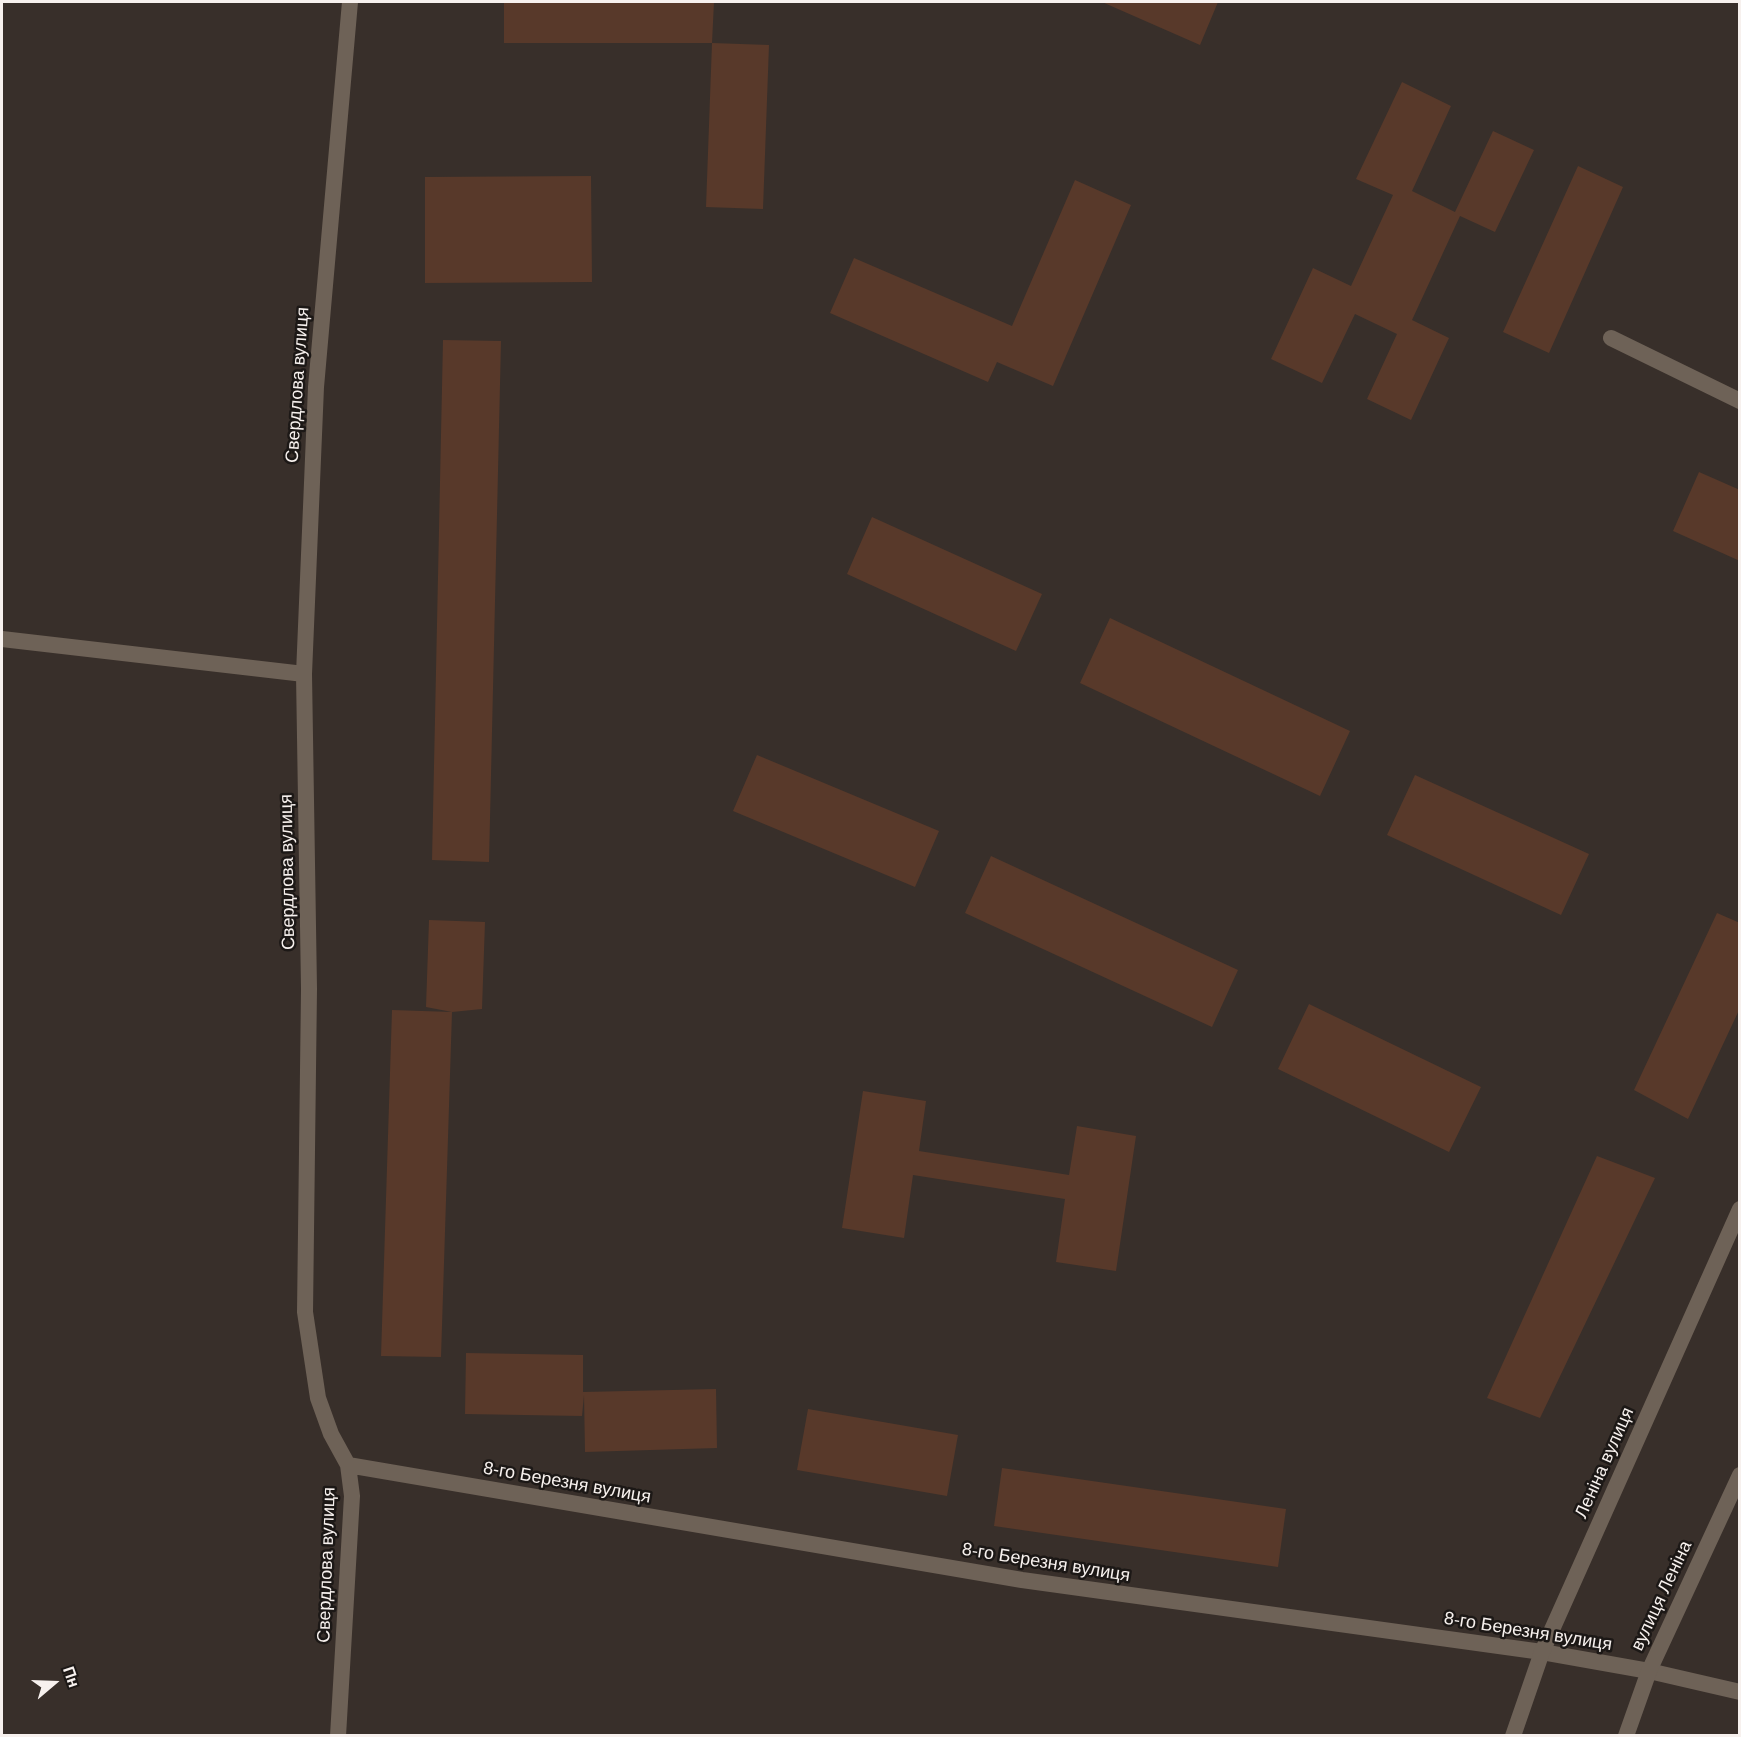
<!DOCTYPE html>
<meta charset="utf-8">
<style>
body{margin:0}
#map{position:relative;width:1741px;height:1737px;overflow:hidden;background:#382f2a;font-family:Arial,sans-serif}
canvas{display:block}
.frame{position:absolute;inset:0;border:3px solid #f7f1ee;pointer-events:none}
.north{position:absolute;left:24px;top:1653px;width:60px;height:60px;-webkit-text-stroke:4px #1c1816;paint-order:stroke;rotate:71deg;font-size:16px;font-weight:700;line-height:24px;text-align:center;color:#f7f1ee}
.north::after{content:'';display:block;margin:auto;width:21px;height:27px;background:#f7f1ee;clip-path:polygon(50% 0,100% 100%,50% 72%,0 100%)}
</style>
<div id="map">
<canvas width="1741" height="1737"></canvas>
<div class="frame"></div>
<div class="north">Пн</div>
</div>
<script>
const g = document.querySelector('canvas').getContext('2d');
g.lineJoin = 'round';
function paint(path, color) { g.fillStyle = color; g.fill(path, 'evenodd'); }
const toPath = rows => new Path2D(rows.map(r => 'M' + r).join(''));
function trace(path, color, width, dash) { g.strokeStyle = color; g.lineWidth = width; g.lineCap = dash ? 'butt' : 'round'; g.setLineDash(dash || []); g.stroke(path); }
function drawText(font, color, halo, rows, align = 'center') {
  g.font = font + ' Arial,sans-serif'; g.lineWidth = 5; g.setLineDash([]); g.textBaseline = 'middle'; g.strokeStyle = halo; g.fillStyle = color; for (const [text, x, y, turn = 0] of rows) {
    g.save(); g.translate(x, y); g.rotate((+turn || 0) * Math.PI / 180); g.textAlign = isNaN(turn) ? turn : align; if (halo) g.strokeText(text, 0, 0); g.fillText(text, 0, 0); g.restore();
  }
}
paint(toPath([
 [504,2,714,2,712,43,504,43],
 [1102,2,1218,2,1200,45],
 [712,43,769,45,763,209,706,207],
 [1402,82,1451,106,1412,191,1455,212,1493,131,1534,150,1495,232,1460,216,1412,320,1449,338,1411,420,1367,399,1397,334,1355,314,1322,383,1271,359,1313,268,1351,286,1393,195,1356,179],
 [1578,166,1623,187,1549,353,1503,332],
 [591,176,592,282,425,283,425,177],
 [1075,180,1131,205,1053,386,997,362,988,382,830,313,854,258,1012,326],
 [443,340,501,341,489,862,432,860],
 [1699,472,1740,490,1740,561,1673,531],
 [872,517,1042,594,1016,651,847,574],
 [1110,618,1350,731,1320,796,1080,683],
 [757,755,939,831,915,887,733,811],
 [1415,775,1589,854,1561,915,1387,835],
 [991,856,1238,970,1212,1027,965,913],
 [1717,913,1740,923,1740,1008,1688,1119,1634,1090],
 [429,920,485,922,482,1009,452,1012,426,1007],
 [1309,1004,1481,1087,1449,1152,1278,1069],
 [392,1010,452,1012,441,1357,381,1356],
 [863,1091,926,1101,919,1151,1069,1175,1077,1126,1136,1136,1116,1271,1056,1262,1065,1199,913,1175,904,1238,842,1228],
 [1597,1156,1655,1178,1540,1418,1487,1398],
 [466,1353,583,1355,583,1392,716,1389,717,1448,585,1452,584,1395,582,1416,465,1414],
 [808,1409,958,1435,947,1496,797,1470],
 [1002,1468,1286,1509,1278,1567,994,1526]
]), '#58392a');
trace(toPath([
 [1611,338,1740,401]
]), '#6e6257', 16);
trace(toPath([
 [2,639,304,674],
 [348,1465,1022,1580,1542,1652,1649,1671,1740,1692],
 [338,1736,352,1496,348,1465,331,1434,318,1398,305,1312,309,989,304,674,316,387,350,2]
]), '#6e6257', 16);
trace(toPath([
 [1513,1736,1542,1652,1740,1209],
 [1626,1736,1649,1671,1740,1475]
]), '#6e6257', 16);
drawText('18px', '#f7f1ee', '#1c1816', [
 ["Свердлова вулиця",298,385,-86],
 ["Свердлова вулиця",288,872,-91],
 ["Леніна вулиця",1605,1463,-66],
 ["8-го Березня вулиця",567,1483,10],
 ["8-го Березня вулиця",1046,1563,9],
 ["Свердлова вулиця",327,1565,-88],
 ["вулиця Леніна",1662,1596,-65],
 ["8-го Березня вулиця",1528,1632,9]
]);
</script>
